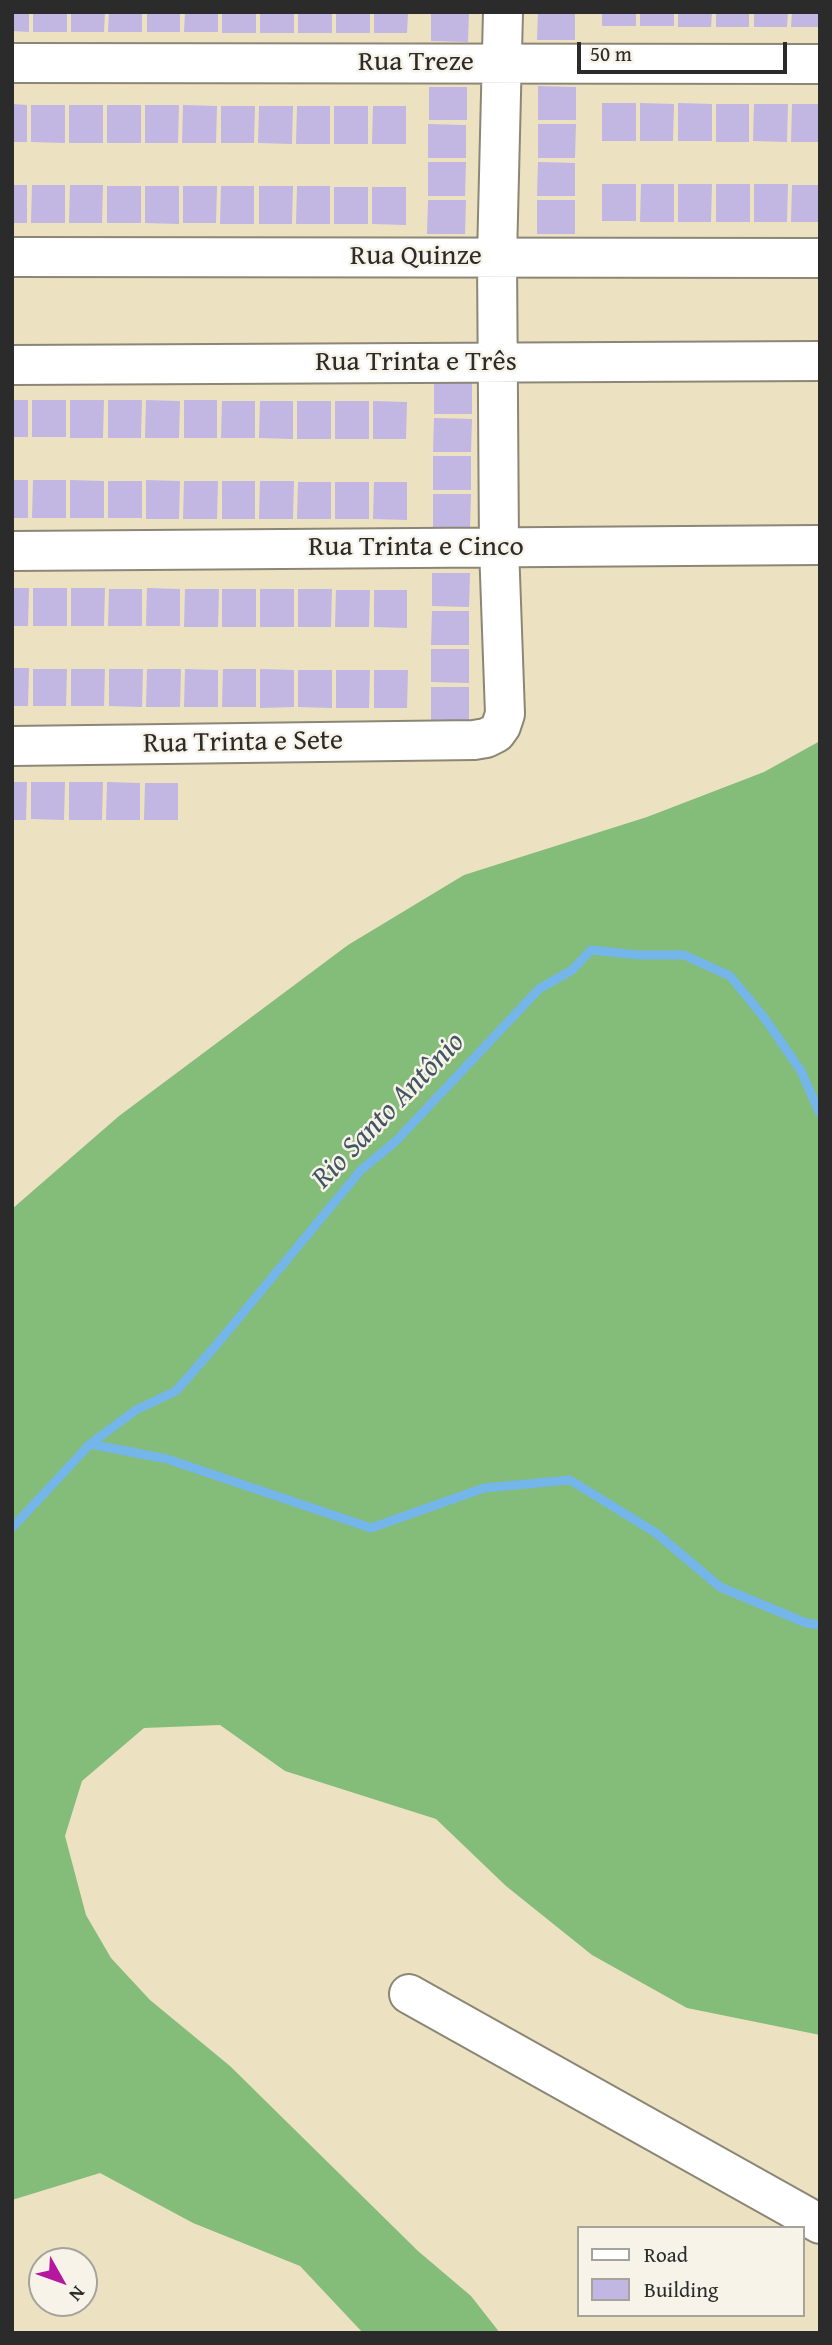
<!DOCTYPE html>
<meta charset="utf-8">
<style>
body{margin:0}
#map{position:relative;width:832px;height:2345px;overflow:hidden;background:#ece2c2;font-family:"Gentium Book Plus",serif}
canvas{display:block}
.frame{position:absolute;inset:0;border:14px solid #2b2b2b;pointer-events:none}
.legend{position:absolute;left:577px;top:2226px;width:228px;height:91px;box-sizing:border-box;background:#f7f3e8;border:2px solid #a5a39c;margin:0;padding:9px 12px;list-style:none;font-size:21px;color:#2b2b2b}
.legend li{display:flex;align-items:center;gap:14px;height:35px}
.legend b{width:35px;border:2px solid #a5a39c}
.north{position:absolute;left:28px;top:2247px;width:70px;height:70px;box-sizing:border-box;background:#f7f3e8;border:2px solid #a5a39c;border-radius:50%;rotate:130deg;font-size:19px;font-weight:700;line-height:28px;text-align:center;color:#2b2b2b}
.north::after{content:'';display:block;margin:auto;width:24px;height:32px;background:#b5179e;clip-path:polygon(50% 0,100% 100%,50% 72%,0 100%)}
.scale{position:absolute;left:577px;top:42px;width:210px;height:32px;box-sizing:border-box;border:4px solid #2b2b2b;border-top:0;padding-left:9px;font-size:21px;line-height:24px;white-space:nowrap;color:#2b2b2b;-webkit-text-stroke:5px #f7f3e8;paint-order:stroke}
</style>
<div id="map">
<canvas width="832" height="2345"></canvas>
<div class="frame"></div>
<ul class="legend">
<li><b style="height:9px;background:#fff"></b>Road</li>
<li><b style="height:19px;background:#c2b6e3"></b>Building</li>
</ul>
<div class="north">N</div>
<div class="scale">50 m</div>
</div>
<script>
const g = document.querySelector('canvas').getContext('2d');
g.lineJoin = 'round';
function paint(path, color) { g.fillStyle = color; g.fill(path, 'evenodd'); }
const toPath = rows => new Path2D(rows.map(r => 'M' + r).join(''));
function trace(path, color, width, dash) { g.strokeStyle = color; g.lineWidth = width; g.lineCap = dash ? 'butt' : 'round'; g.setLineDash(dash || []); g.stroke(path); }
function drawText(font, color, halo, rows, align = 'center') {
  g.font = font + ' "Gentium Book Plus",serif'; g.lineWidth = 5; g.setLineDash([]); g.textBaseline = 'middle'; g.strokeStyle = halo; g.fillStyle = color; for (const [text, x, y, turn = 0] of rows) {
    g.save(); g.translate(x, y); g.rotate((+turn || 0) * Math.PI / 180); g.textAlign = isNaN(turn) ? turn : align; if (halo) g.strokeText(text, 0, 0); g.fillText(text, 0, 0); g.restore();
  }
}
paint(toPath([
 [820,741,820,2035,687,2008,592,1955,506,1886,436,1819,285,1771,220,1725,144,1728,82,1781,65,1836,86,1915,111,1958,150,2000,230,2066,418,2251,471,2296,500,2333,363,2333,300,2266,193,2223,100,2173,12,2200,12,1209,119,1116,348,945,464,875,647,817,764,772]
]), '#84bc7a');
trace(toPath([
 [90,1444,167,1459,371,1528,484,1488,570,1480,656,1533,720,1587,806,1623,820,1625],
 [12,1528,90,1444,136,1410,176,1391,218,1343,361,1170,396,1141,539,989,572,970,591,950,638,955,684,955,730,976,763,1016,801,1071,820,1114]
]), '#75b6ea', 9);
paint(toPath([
 [12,12,29,12,29,32,12,31],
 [33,12,67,12,67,32,33,32],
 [71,12,105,12,104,32,71,32],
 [109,12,142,12,142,32,108,32],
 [147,12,180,12,180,32,147,32],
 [185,12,218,12,218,32,184,32],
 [222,12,256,12,256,33,222,33],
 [260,12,294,12,294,33,260,33],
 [298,12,332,12,332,33,298,33],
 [336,12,370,12,370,33,336,33],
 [374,12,408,12,407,33,374,33],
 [431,12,469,12,468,42,431,41],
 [538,12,575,12,575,40,537,40],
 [602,12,636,12,636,26,602,26],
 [640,12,674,12,674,26,640,26],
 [678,12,712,12,711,27,678,27],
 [716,12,749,12,749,27,716,27],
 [754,12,788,12,787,27,754,27],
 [792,12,820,12,820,27,791,27],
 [538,86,576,87,576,120,538,120],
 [429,87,467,87,467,120,429,120],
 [602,103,636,103,636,141,602,141],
 [640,103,674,104,673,141,640,141],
 [678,103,712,104,712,141,678,141],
 [12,104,27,105,27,142,12,142],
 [716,104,749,104,749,142,716,142],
 [754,104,788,104,787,142,753,141],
 [792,104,820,104,820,142,791,142],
 [31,105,65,105,65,143,31,142],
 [69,105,103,105,103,143,69,143],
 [107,105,141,105,141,143,107,143],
 [145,105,179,105,178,143,145,143],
 [183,105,217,106,216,143,182,143],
 [221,106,255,106,254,143,221,143],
 [259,106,293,106,292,144,258,143],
 [297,106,330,106,330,144,296,144],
 [334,106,368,106,368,144,334,144],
 [373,106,406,106,406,144,372,144],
 [428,124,466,125,466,158,428,158],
 [538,124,576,124,575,158,538,158],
 [428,162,466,162,465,196,428,196],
 [538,162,575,163,575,196,537,196],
 [602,184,636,184,636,221,602,221],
 [641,184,674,184,674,222,640,222],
 [678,184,712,184,711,222,678,222],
 [716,184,750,184,750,222,716,222],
 [754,184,788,184,787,222,754,222],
 [12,185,27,185,27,223,12,223],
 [32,185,65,185,65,223,31,223],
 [70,185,103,185,102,223,69,223],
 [792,185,820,185,820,222,791,222],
 [107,186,141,186,141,223,107,223],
 [145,186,179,186,179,224,145,223],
 [183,186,217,186,216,223,183,223],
 [221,186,254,186,254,224,220,224],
 [259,186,293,186,292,224,259,224],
 [297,186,330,186,330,224,296,224],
 [334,187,368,187,368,224,334,224],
 [372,187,406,187,406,225,372,224],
 [428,200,466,200,465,234,427,234],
 [537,200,575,200,575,234,537,234],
 [434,380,472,380,472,414,434,414],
 [12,400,28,400,28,437,12,437],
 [32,400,66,400,66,437,32,437],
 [70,400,104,400,103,438,70,438],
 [108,400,142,400,141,438,108,438],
 [146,400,180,401,179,438,145,438],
 [184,400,217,400,217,438,184,438],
 [222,401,255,401,255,438,221,438],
 [260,401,293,401,293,439,259,438],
 [297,401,331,401,331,439,297,439],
 [335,401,369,401,369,439,335,439],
 [373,401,407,402,406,439,373,439],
 [434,418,472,419,471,452,433,452],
 [433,456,471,456,471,490,433,490],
 [12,480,28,480,28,518,12,518],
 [33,480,66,480,66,518,32,518],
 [70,480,104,481,104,518,70,518],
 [146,480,180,481,179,519,146,519],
 [108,481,142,481,142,518,108,518],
 [184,481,218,481,217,519,183,519],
 [222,481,255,481,255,519,222,519],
 [260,481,294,481,293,519,259,519],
 [298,482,331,482,331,519,297,519],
 [335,482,369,482,369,519,335,519],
 [374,482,407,482,407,520,373,519],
 [433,494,471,494,470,528,433,528],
 [432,573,470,573,469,607,432,606],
 [12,588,29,588,28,626,12,626],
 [33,588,67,588,67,626,33,626],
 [71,588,105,588,104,626,71,626],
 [147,588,180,589,180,626,146,626],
 [109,589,142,589,142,626,108,626],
 [185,589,219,589,218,627,184,627],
 [222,589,256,589,256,627,222,627],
 [260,589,294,589,294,627,260,627],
 [298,589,332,589,331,627,298,627],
 [336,590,370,590,369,627,335,627],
 [374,590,407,590,407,628,374,627],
 [432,611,469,611,469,645,431,645],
 [431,649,469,649,469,683,431,682],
 [12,668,29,668,28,706,12,706],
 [33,669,67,669,66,706,33,706],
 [71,669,105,669,104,706,71,706],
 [109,669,143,669,142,707,109,706],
 [147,669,181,669,180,707,146,707],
 [185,669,218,670,218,707,184,707],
 [223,669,256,669,256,707,222,707],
 [260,669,294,670,294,707,260,708],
 [298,670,332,670,332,708,298,707],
 [336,670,370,670,369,708,336,708],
 [374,670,408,670,407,708,374,708],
 [431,687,469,687,469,721,431,721],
 [12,782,27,782,26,820,12,820],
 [31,782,65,782,64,820,31,819],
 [69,782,103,782,102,820,69,820],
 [107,782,140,783,140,820,106,820],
 [145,783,178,783,178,820,144,820]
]), '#c2b6e3');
const minor = toPath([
 [12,63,820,64],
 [12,257,820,258],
 [12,365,820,361],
 [12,551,820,545],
 [12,746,474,740,486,738,496,733,501,726,505,714,499,547,497,257,503,12],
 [409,1994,820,2224]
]);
trace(minor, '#8c8676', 42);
trace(minor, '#fff', 38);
drawText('28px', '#2b2b2b', '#f7f3e8', [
 ["Rua Treze",416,63],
 ["Rua Quinze",416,257],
 ["Rua Trinta e Três",416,363],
 ["Rua Trinta e Cinco",416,548],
 ["Rua Trinta e Sete",243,743,-1]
]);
drawText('italic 30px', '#415564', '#f7f3e8', [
 ["Rio Santo Antônio",389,1111,-46]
]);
</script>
